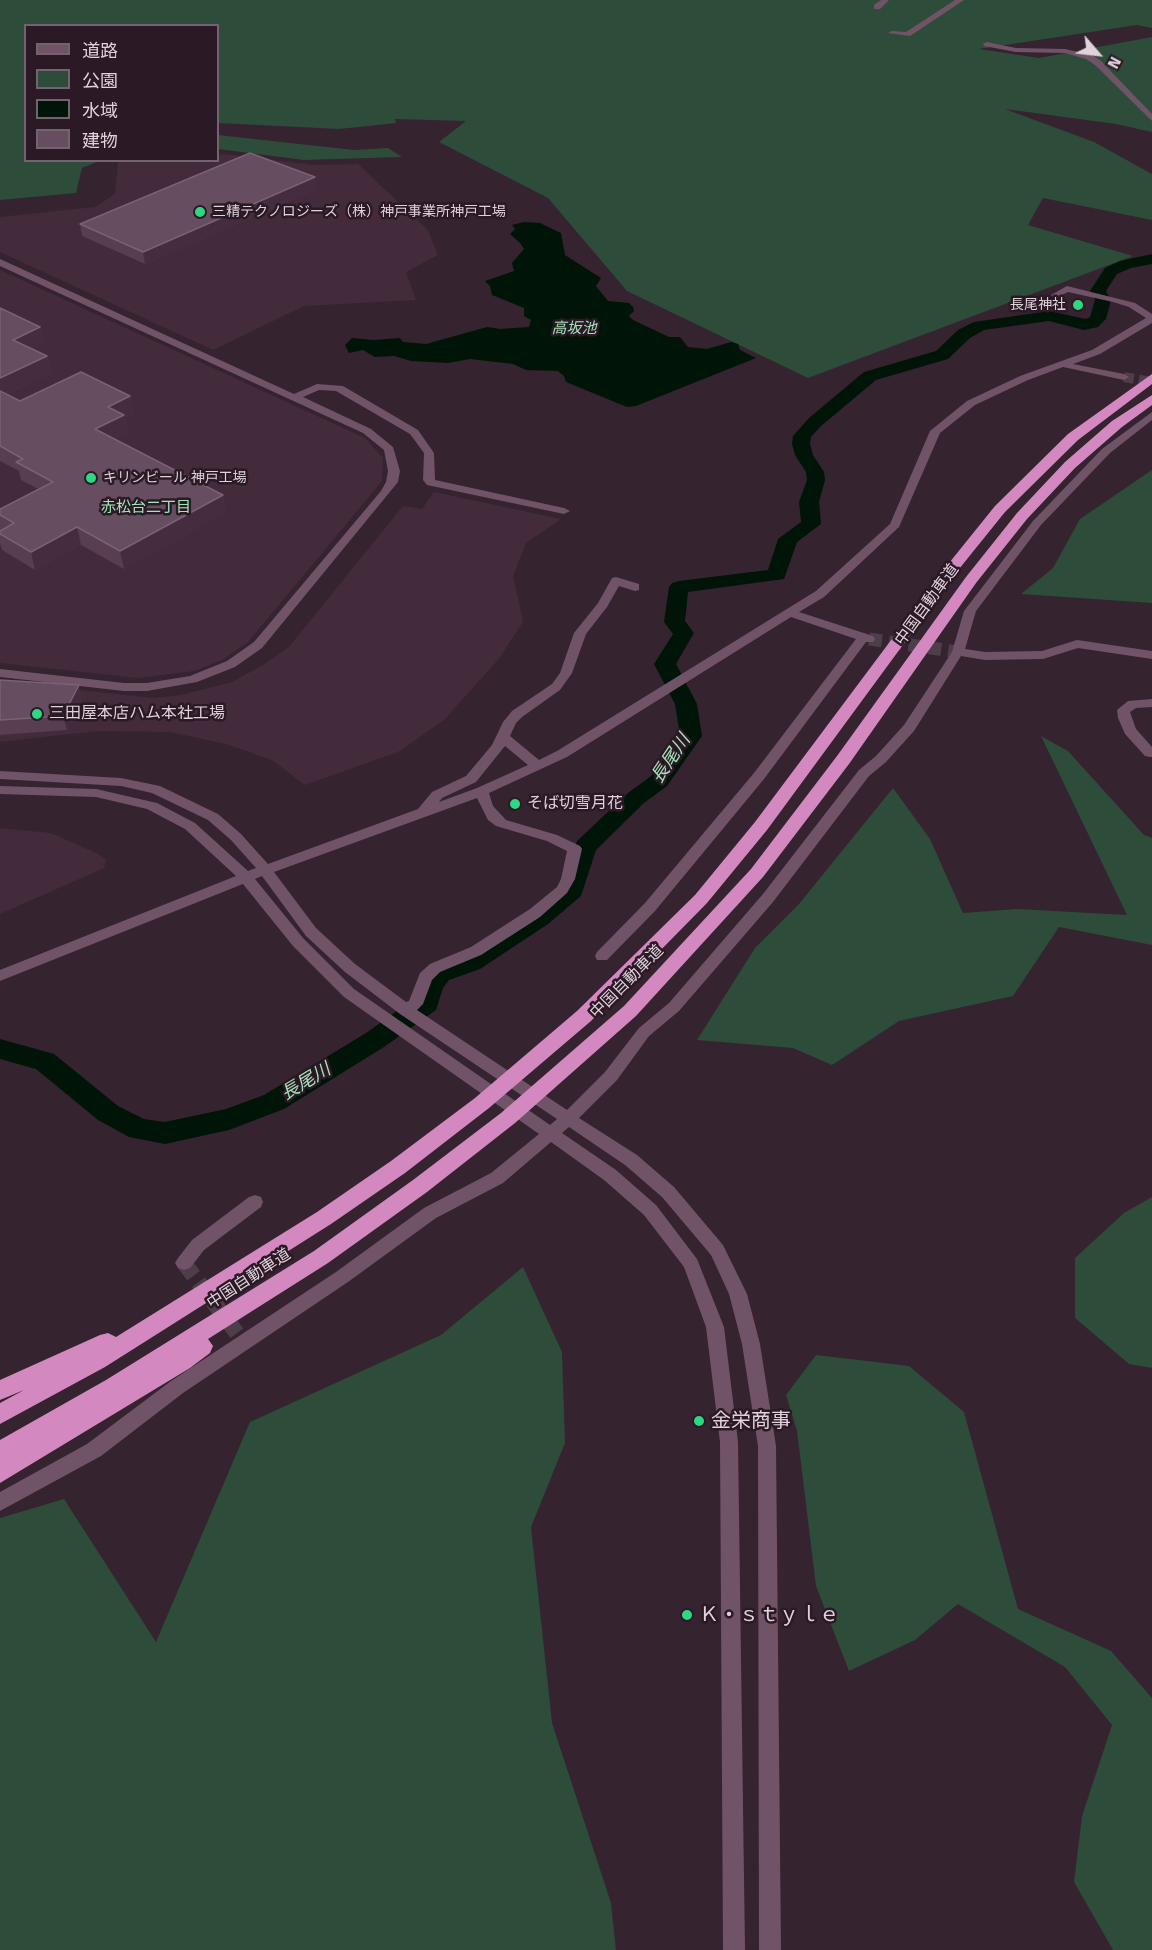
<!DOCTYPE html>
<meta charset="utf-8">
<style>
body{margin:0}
#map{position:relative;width:1152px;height:1950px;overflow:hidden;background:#352330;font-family:"Fira Sans","Noto Sans JP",sans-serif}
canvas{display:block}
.legend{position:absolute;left:24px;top:24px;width:195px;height:138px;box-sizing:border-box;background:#2b1926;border:2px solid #73636e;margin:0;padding:8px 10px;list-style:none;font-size:18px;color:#dfd2db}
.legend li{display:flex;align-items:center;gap:12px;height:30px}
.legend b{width:30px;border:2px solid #73636e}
.north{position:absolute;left:1068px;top:24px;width:60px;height:60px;-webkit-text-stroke:4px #2b1926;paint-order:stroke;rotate:118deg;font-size:16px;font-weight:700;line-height:24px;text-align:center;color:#dfd2db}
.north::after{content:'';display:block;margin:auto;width:21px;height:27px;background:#dfd2db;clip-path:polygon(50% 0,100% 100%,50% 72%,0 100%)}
</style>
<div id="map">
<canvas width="1152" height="1950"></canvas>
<ul class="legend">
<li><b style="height:8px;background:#715368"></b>道路</li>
<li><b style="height:16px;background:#2d4c39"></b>公園</li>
<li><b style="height:16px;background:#001507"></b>水域</li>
<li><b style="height:16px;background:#674d60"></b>建物</li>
</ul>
<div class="north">N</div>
</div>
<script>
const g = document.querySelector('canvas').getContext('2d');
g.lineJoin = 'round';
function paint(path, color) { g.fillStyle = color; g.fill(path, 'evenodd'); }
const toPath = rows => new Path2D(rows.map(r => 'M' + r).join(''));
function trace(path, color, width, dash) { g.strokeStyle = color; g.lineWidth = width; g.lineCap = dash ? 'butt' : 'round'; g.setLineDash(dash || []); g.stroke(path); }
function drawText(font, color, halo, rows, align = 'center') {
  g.font = font + ' "Fira Sans","Noto Sans JP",sans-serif'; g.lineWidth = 5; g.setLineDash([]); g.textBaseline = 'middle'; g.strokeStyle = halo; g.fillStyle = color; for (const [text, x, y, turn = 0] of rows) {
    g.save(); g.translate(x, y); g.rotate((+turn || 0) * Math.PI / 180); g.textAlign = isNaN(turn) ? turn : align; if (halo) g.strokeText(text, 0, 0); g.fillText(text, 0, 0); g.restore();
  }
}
paint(toPath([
 [224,154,314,165,358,164,428,230,438,255,406,272,416,300,304,306,213,350,0,252,0,217,95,207,115,194,118,161,218,160,218,155],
 [0,270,365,438,383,458,382,481,248,642,222,660,195,671,138,678,0,663],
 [434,492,561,519,526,543,513,576,523,622,498,660,444,720,398,752,305,785,272,760,226,744,170,732,98,731,0,742,0,681,153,698,181,695,232,682,263,665,289,647,403,506,422,509],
 [0,828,51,833,98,854,106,860,104,868,0,914]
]), '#432b3c');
paint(toPath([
 [0,0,1152,0,1152,28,1137,25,979,49,1039,58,1152,37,1152,132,1116,124,1005,109,1094,142,1152,174,1152,220,1043,198,1028,225,1133,256,808,378,627,291,548,198,439,142,466,121,395,119,396,123,339,129,218,123,218,26,26,26,26,160,99,161,82,168,76,193,0,200],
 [218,135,354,150,388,148,402,157,304,160,218,149],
 [1152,470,1152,603,1021,594,1053,568,1080,519],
 [1041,736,1068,751,1144,835,1152,838,1152,945,1059,927,1013,996,899,1021,832,1065,793,1048,697,1040,755,948,799,904,893,788,930,839,963,913,1017,909,1127,915],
 [1152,1197,1152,1368,1129,1364,1075,1318,1075,1258,1124,1213],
 [523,1267,562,1352,565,1443,531,1527,552,1723,611,1903,616,1950,0,1950,0,1518,64,1499,156,1642,250,1422,441,1335],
 [816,1355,909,1366,964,1412,1018,1609,1111,1651,1152,1698,1152,1950,1113,1950,1074,1882,1082,1816,1112,1725,1065,1667,958,1604,915,1640,849,1671,816,1586,797,1431,786,1395]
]), '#2d4c39');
paint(toPath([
 [524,222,540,223,561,233,565,255,601,278,596,286,608,301,629,303,633,307,634,311,629,316,633,320,669,337,680,337,688,347,707,349,731,342,738,344,740,350,756,358,636,406,627,407,566,382,564,376,558,371,526,370,513,364,470,359,448,363,411,361,394,356,375,357,363,350,349,353,345,345,352,338,373,340,400,338,403,342,426,344,487,327,500,329,529,327,531,320,524,316,524,308,492,295,490,286,485,281,514,271,512,263,524,249,520,243,510,234,515,229,512,225]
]), '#001507');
paint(toPath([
 [1152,254,1152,264,1131,268,1117,274,1106,291,1111,300,1106,319,1098,327,1084,330,1049,321,984,330,970,338,948,359,876,380,821,426,811,437,810,444,813,455,824,472,825,480,819,502,821,524,797,542,784,579,688,592,685,621,694,633,676,664,697,704,702,736,667,786,644,803,596,850,581,896,548,924,480,969,449,980,443,988,436,1010,384,1047,284,1109,229,1130,165,1144,129,1137,98,1120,36,1069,0,1059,0,1039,54,1054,118,1106,144,1119,165,1122,226,1109,264,1095,366,1033,415,998,418,985,431,968,462,957,530,912,561,886,577,841,628,793,651,776,680,736,675,704,654,664,673,634,664,622,669,587,672,583,679,581,768,570,778,539,801,522,799,502,807,480,806,472,795,455,792,444,793,436,809,418,864,372,936,351,958,330,974,322,1049,311,1086,319,1090,317,1095,300,1090,291,1105,268,1120,261,1152,254]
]), '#001507');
trace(toPath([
 [1124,377,1152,382]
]), '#4e3d4a', 10, [10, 5]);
trace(toPath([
 [869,639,958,652]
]), '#4e3d4a', 13, [13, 7]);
trace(toPath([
 [184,1263,245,1344]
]), '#4e3d4a', 16, [16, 8]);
paint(toPath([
 [881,0,889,0,880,9,874,9,874,5,881,0],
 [955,0,964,0,910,36,888,33,892,31,906,32,955,0],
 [987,42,1016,48,1065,49,1092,55,1101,61,1152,114,1152,121,1095,65,1086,59,1065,53,1016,52,984,46,983,44,987,42],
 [0,259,294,394,317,384,343,386,418,430,434,453,435,480,564,508,570,511,564,514,427,485,423,480,424,453,410,434,336,391,319,390,303,397,371,429,393,447,400,471,398,482,262,648,235,667,197,682,147,691,124,691,0,677,0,669,124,683,147,683,190,676,227,661,254,642,381,491,386,482,388,471,384,450,363,433,0,266,0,259],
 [1067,286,1135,303,1152,314,1152,323,1100,354,1073,364,1124,374,1129,377,1124,380,1063,367,1028,380,975,405,940,433,899,527,824,597,799,612,873,636,875,639,873,642,866,642,764,779,655,911,607,960,597,960,595,956,597,952,645,903,754,773,856,639,791,617,567,757,489,793,493,806,506,820,557,835,580,846,582,849,575,879,567,893,540,917,481,955,440,972,432,980,423,1004,417,1010,567,1110,605,1072,639,1028,669,1003,763,894,859,770,876,756,904,725,952,652,964,611,1033,521,1102,449,1152,412,1152,420,1110,453,1041,525,976,611,965,649,985,652,1042,651,1077,640,1152,651,1152,659,1078,648,1043,659,985,660,961,656,914,731,886,762,869,776,773,902,679,1011,649,1036,617,1080,579,1118,637,1155,674,1187,723,1245,747,1294,760,1344,776,1446,781,1950,759,1950,758,1446,742,1344,729,1294,711,1255,662,1197,625,1165,569,1127,562,1133,616,1170,656,1205,697,1259,724,1327,738,1442,745,1950,723,1950,720,1442,706,1327,684,1267,644,1215,604,1180,551,1142,503,1183,436,1218,348,1282,183,1393,101,1456,0,1511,0,1492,87,1444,171,1381,336,1272,424,1208,491,1173,539,1134,344,997,293,946,243,884,0,981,0,970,236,876,185,829,147,809,96,797,0,794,0,786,96,789,157,803,195,823,248,871,256,868,231,840,208,820,152,793,121,786,0,779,0,771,121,778,160,786,218,814,241,834,268,864,418,809,432,792,466,776,492,745,503,722,512,711,552,684,560,673,574,633,598,603,612,578,616,577,639,584,639,590,635,591,619,586,607,607,586,634,572,673,560,690,522,717,516,723,510,736,539,760,557,751,816,591,890,524,930,431,967,401,1020,376,1092,350,1146,318,1129,307,1113,302,1068,292,1056,298,1051,295,1067,286],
 [505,746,528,765,477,788,439,802,442,798,476,782,505,746],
 [477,798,488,820,496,826,547,841,567,851,561,879,557,887,530,909,471,947,430,964,420,973,409,1001,406,1002,355,964,316,928,274,872,477,798],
 [262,876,306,936,345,972,400,1014,557,1119,550,1125,354,989,303,938,255,879,262,876],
 [1152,699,1152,707,1136,708,1130,712,1136,729,1152,747,1152,757,1150,757,1145,756,1125,734,1118,718,1117,710,1128,701,1152,699],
 [255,1195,261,1197,263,1202,261,1207,204,1250,190,1268,184,1270,178,1268,175,1263,178,1258,192,1240,249,1197,255,1195]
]), '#715368');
paint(toPath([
 [1152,374,1152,384,1078,440,1005,512,955,574,767,830,707,903,591,1021,489,1108,405,1173,331,1224,105,1367,0,1424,0,1403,24,1390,0,1400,0,1380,100,1335,108,1333,116,1337,317,1212,391,1161,475,1098,577,1011,695,895,755,822,945,568,995,506,1068,434,1152,374],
 [1152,395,1152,405,1122,427,1075,468,1027,519,976,583,849,764,763,877,636,1016,515,1123,427,1192,328,1263,208,1339,213,1346,210,1353,190,1368,0,1483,0,1440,106,1380,314,1251,413,1180,501,1113,624,1006,751,869,837,756,966,577,1017,513,1065,462,1112,421,1152,395]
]), '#d389bf');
paint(toPath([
 [316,189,145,264,82,236,80,224],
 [0,308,40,327,44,344,33,349,47,356,51,373,7,394,20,401,130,396,133,413,125,418,128,432,114,439,223,495,225,513,124,569,81,545,35,570,2,550,0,543,0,509,38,489,21,480,19,471,0,461],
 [0,680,82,699,67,730,0,735]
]), '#593d51');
paint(toPath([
 [315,177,316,189,145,264,143,252],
 [40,327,44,344,17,357,13,340],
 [47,356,51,373,0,397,0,378],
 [130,396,133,413,125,418,128,432,99,447,95,429,108,407],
 [223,495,225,513,124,569,120,551],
 [77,527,81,545,35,570,31,552],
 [79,685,82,699,67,730,63,716]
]), '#452c3e');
const building = toPath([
 [250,153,315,177,143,252,80,224,250,153],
 [0,308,40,327,13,340,47,356,0,378,0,308],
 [81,372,130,396,108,407,124,415,95,429,223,495,120,551,77,527,31,552,0,534,0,531,14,523,0,515,0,509,53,482,16,462,23,459,0,446,0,391,20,401,81,372],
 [0,680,79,685,63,716,0,720,0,680]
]);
paint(building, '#674d60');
trace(building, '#7a6273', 1.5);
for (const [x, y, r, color] of [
 [200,212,6,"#2dd883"],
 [1078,305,6,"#2dd883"],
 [91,478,6,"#2dd883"],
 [37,714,6,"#2dd883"],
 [515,804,6,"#2dd883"],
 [699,1421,6,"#2dd883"],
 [687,1615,6,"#2dd883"]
]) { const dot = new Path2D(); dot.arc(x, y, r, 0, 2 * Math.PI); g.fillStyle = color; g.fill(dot); trace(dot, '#2b1926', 2); }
drawText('14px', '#dfd2db', '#2b1926', [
 ["三精テクノロジーズ（株）神戸事業所神戸工場",212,212],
 ["長尾神社",1066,305,"right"],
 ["キリンビール 神戸工場",103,478]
], 'left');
drawText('italic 15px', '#a6e2ba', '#2b1926', [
 ["高坂池",574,329]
]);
drawText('15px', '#9ee8b8', '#2b1926', [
 ["赤松台二丁目",146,508]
]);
drawText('16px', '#dfd2db', '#2b1926', [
 ["中国自動車道",927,605,-54],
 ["中国自動車道",627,982,-45],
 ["中国自動車道",249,1279,-33]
]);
drawText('16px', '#dfd2db', '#2b1926', [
 ["三田屋本店ハム本社工場",49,714],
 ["そば切雪月花",527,804]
], 'left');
drawText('italic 18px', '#a6e2ba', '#2b1926', [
 ["長尾川",671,759,-56],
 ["長尾川",306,1082,-31]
]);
drawText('20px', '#dfd2db', '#2b1926', [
 ["金栄商事",711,1421],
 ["Ｋ・ｓｔｙｌｅ",699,1615]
], 'left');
</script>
